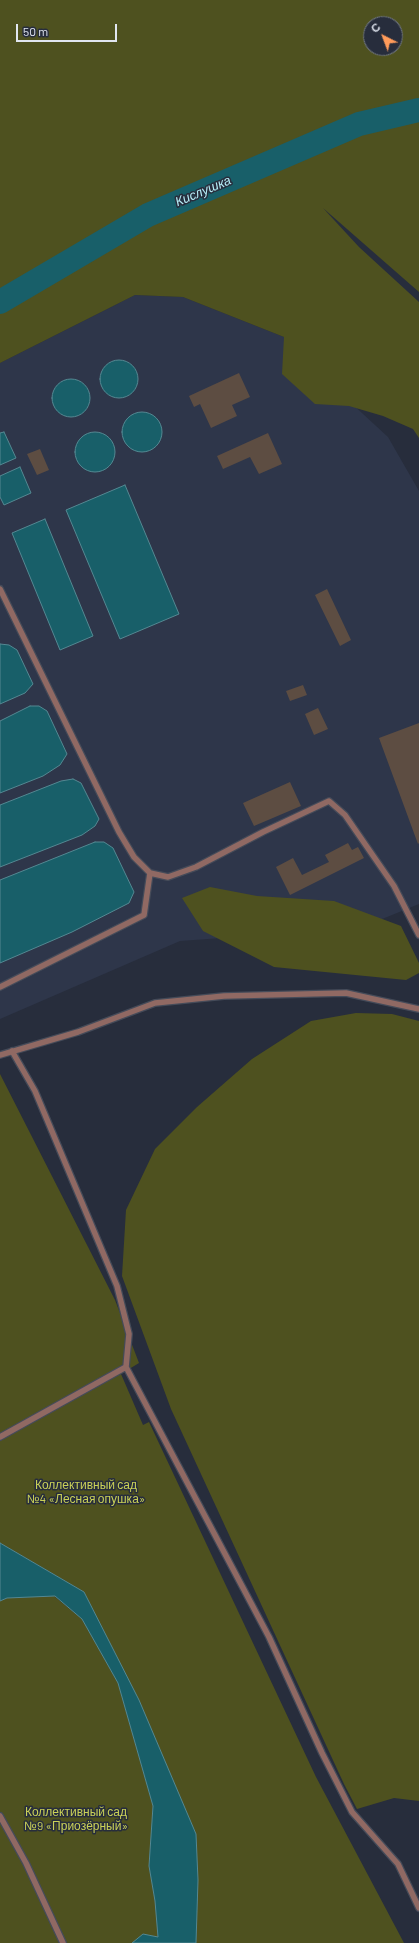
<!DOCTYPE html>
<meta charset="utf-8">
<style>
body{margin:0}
#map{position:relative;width:419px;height:1943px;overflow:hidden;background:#272d3c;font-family:Barlow,sans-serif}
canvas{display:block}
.north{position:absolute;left:363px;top:16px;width:40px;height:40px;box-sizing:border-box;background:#272d3c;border:1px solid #717784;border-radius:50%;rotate:318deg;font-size:11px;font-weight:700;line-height:16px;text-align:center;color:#e1e6f0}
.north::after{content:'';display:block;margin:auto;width:14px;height:18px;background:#ff9b5a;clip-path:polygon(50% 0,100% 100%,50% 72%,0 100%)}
.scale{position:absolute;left:16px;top:24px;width:101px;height:18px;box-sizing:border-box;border:2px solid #e1e6f0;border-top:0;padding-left:5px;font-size:12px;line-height:14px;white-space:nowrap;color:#e1e6f0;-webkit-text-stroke:3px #272d3c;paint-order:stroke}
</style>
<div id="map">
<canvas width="419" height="1943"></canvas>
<div class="north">С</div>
<div class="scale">50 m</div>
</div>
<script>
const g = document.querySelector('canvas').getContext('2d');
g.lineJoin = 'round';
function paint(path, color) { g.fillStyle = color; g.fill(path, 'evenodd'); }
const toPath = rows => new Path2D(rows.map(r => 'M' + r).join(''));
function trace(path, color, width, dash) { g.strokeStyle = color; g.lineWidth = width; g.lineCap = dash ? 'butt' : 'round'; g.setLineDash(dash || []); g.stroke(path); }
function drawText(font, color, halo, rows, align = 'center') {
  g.font = font + ' Barlow,sans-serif'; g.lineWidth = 3; g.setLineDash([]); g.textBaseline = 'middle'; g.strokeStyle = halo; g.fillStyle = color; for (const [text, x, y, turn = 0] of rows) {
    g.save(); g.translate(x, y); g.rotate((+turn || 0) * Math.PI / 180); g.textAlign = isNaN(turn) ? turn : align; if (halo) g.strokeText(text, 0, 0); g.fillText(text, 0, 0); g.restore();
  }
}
paint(toPath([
 [135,295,183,297,284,337,310,365,388,437,419,491,419,904,360,928,180,941,0,1019,0,363]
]), '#2e364a');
paint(toPath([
 [0,0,419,0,419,292,323,208,359,247,419,302,419,438,413,429,383,416,349,406,315,404,282,374,284,337,183,297,135,295,0,363],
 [371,24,395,24,395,48,371,48],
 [210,887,257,896,334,901,401,926,419,963,419,973,406,980,274,967,203,931,182,898],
 [356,1013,392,1014,419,1021,419,1801,394,1798,357,1809,344,1784,171,1409,122,1276,126,1210,155,1149,197,1107,252,1059,311,1021],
 [0,1074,115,1300,139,1363,121,1374,143,1425,149,1422,316,1777,404,1943,196,1943,198,1880,196,1834,84,1592,0,1543],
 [54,1596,82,1619,118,1683,153,1806,149,1866,155,1901,158,1937,196,1943,0,1943,0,1601,7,1598]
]), '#4e511f');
const water = toPath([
 '100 379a19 19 0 1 1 38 0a19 19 0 1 1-38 0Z',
 '52 398a19 19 0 1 1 38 0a19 19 0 1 1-38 0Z',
 '122 432a20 20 0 1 1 40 0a20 20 0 1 1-40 0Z',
 '75 452a20 20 0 1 1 40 0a20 20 0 1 1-40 0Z',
 [4,432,16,458,0,465,0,433,4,432],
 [20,467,31,493,4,505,0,497,0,476,20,467],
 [125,485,179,614,120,639,66,510,125,485],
 [45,519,93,636,60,650,12,533,45,519],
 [0,644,9,645,17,650,33,684,25,693,0,704,0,644],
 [30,706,39,706,47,711,67,754,60,765,43,776,0,793,0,721,30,706],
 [73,779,81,783,99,819,95,826,82,835,0,867,0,805,61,781,73,779],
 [95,842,104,842,113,848,134,892,129,903,72,932,0,963,0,880,95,842],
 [0,1543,84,1592,139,1700,196,1834,198,1880,196,1943,132,1943,143,1934,158,1937,155,1901,149,1866,153,1806,118,1683,82,1619,55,1596,7,1598,0,1601,0,1543]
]);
paint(water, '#185f69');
trace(water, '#548892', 1);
trace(toPath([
 [0,302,148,215,359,124,419,110]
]), '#185f69', 24);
paint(toPath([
 [239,373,250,397,232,405,237,416,211,428,200,404,194,407,189,396],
 [268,433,282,464,259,474,250,457,223,469,217,456],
 [40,449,49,470,37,475,27,454],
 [327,589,351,640,340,646,315,595],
 [303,685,307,695,290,701,286,691],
 [318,708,328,729,314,735,305,714],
 [419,723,419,843,418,844,379,738],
 [290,782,301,806,254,826,243,803],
 [348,843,352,850,358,847,364,858,290,895,276,867,293,858,302,875,329,862,325,855]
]), '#5d4d42');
const lane = toPath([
 [0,589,119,832,134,857,150,873,168,877,196,867,263,832,329,801,345,815,394,886,419,935],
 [0,987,144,915,150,873],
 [12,1051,35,1091,117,1286,129,1334,126,1367],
 [0,1055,78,1032,155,1003,224,996,346,993,419,1009],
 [0,1437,126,1367,269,1637,322,1753,352,1812,398,1864,419,1908],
 [0,1816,26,1863,63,1943]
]);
trace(lane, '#454b59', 8);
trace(lane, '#906963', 5.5);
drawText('12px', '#cad157', '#272d3c', [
 ["Коллективный сад",86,1485],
 ["№4 «Лесная опушка»",86,1499],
 ["Коллективный сад",76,1812],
 ["№9 «Приозёрный»",76,1826]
]);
drawText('italic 13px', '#b4ecf6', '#272d3c', [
 ["Кислушка",203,191,-23]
]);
</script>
